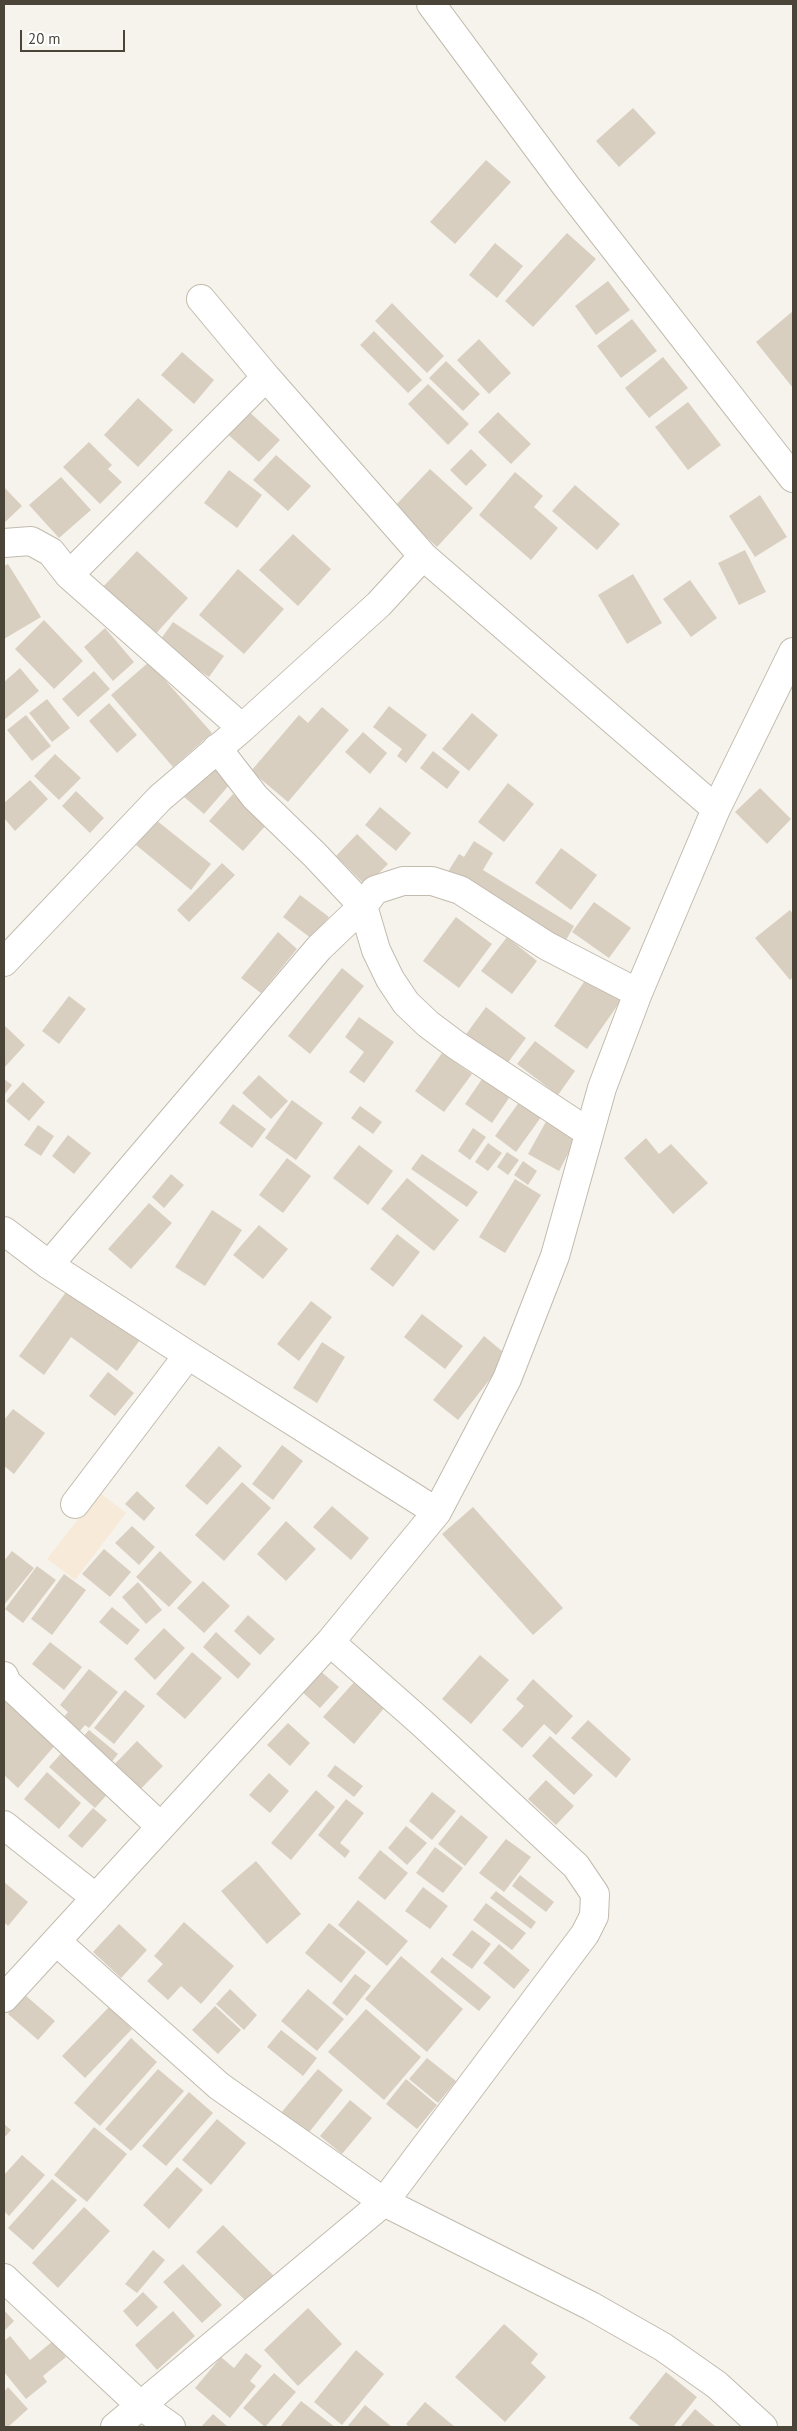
<!DOCTYPE html>
<style>
body{margin:0}
#map{position:relative;width:797px;height:2431px;overflow:hidden;background:#f6f3ec;font-family:"PT Sans",sans-serif}
canvas{display:block}
.frame{position:absolute;inset:0;border:5px solid #4b4439;pointer-events:none}
.scale{position:absolute;left:20px;top:30px;width:105px;height:22px;box-sizing:border-box;border:2px solid #4b4439;border-top:0;padding-left:6px;font-size:15px;line-height:18px;white-space:nowrap;color:#4b4439;-webkit-text-stroke:4px #fff;paint-order:stroke}
</style>
<div id="map">
<canvas width="797" height="2431"></canvas>
<div class="frame"></div>
<div class="scale">20 m</div>
</div>
<script>
const g = document.querySelector('canvas').getContext('2d');
g.lineJoin = 'round';
function paint(path, color) { g.fillStyle = color; g.fill(path, 'evenodd'); }
const toPath = rows => new Path2D(rows.map(r => 'M' + r).join(''));
function trace(path, color, width, dash) { g.strokeStyle = color; g.lineWidth = width; g.lineCap = dash ? 'butt' : 'round'; g.setLineDash(dash || []); g.stroke(path); }
paint(toPath([
 [99,1492,126,1513,75,1580,47,1559]
]), '#f7ead8');
paint(toPath([
 [633,108,656,133,619,167,596,141],
 [486,160,511,182,455,244,430,222],
 [567,233,596,259,533,327,505,301],
 [495,243,523,266,497,298,469,275],
 [608,281,630,310,596,335,575,306],
 [392,303,444,356,427,373,375,321],
 [793,311,793,388,756,342],
 [632,319,657,351,621,378,597,346],
 [374,331,422,380,408,393,360,345],
 [479,339,511,373,489,394,457,360],
 [182,352,214,380,194,404,161,375],
 [663,357,688,388,649,418,625,388],
 [446,361,480,394,463,411,429,378],
 [428,384,469,424,448,445,408,404],
 [138,398,173,430,138,467,104,435],
 [688,402,721,445,688,470,655,427],
 [245,408,280,440,259,462,224,431],
 [498,412,531,444,511,464,478,432],
 [89,442,112,465,108,469,122,482,100,504,63,467],
 [471,449,487,465,466,486,450,470],
 [276,455,311,486,288,511,253,480],
 [430,469,473,508,437,547,394,507],
 [229,470,262,495,237,528,204,503],
 [515,472,543,496,534,507,558,528,531,560,479,515],
 [61,477,91,510,59,538,29,505],
 [575,485,620,524,597,550,552,511],
 [4,487,22,506,4,523],
 [760,495,787,537,755,557,729,516],
 [293,534,331,569,298,606,259,570],
 [745,550,766,592,739,605,718,563],
 [137,551,188,598,152,638,100,590],
 [8,564,41,617,4,639,4,566],
 [238,569,284,609,244,654,199,615],
 [633,574,662,623,627,644,598,595],
 [690,580,717,618,691,637,663,599],
 [44,620,83,661,54,689,15,649],
 [173,622,224,656,209,677,158,643],
 [105,628,134,662,113,681,84,647],
 [149,662,212,733,173,767,111,695],
 [20,668,39,691,4,720,4,682],
 [94,671,110,689,78,717,62,699],
 [47,699,70,728,52,742,29,713],
 [109,703,137,735,117,753,89,721],
 [389,706,427,735,406,763,397,756,402,749,373,727],
 [322,707,349,730,288,802,251,771,299,715,308,723],
 [472,713,498,735,469,771,442,749],
 [26,715,51,746,32,761,7,730],
 [363,732,387,753,370,774,345,752],
 [433,751,460,772,447,789,420,768],
 [55,754,81,778,59,800,34,776],
 [210,765,231,783,204,814,183,796],
 [30,780,48,799,15,831,4,818,4,803],
 [508,783,534,804,504,842,478,822],
 [760,788,791,819,767,844,735,812],
 [76,791,104,818,90,833,62,806],
 [233,794,267,824,243,851,209,821],
 [380,807,411,833,396,851,365,825],
 [156,820,211,864,191,890,136,845],
 [357,834,388,864,366,886,336,856],
 [474,841,493,853,483,870,574,926,562,947,446,875,459,854,464,857],
 [561,848,597,875,571,910,535,883],
 [222,863,235,875,189,922,177,910],
 [300,895,329,917,312,939,283,917],
 [594,902,631,928,609,958,572,932],
 [790,910,793,914,793,977,790,980,755,938],
 [456,917,492,944,459,988,423,961],
 [278,932,297,949,261,993,241,978],
 [507,937,537,961,512,994,481,971],
 [342,968,364,986,310,1054,288,1036],
 [588,976,622,999,587,1049,554,1026],
 [69,996,86,1009,59,1044,42,1031],
 [486,1007,526,1038,504,1068,464,1037],
 [359,1017,394,1042,364,1083,349,1072,364,1052,345,1037],
 [4,1025,25,1045,4,1068],
 [535,1041,575,1071,558,1095,517,1064],
 [442,1053,472,1074,444,1112,415,1091],
 [259,1075,288,1101,271,1119,242,1093],
 [484,1076,511,1095,492,1123,465,1104],
 [4,1079,12,1085,4,1095],
 [23,1082,45,1102,29,1121,6,1101],
 [522,1098,544,1113,516,1152,495,1136],
 [292,1100,323,1123,296,1160,265,1138],
 [233,1104,266,1129,252,1148,219,1123],
 [360,1106,382,1122,373,1134,351,1118],
 [548,1118,578,1135,559,1171,528,1154],
 [38,1125,54,1136,41,1156,24,1145],
 [473,1128,486,1137,470,1160,458,1151],
 [68,1135,91,1153,74,1174,52,1156],
 [646,1138,659,1154,671,1144,708,1183,673,1214,624,1158],
 [488,1143,502,1153,488,1171,475,1162],
 [359,1145,393,1171,368,1205,333,1178],
 [507,1152,519,1160,508,1175,497,1167],
 [422,1154,478,1192,467,1207,411,1169],
 [287,1158,311,1176,283,1213,259,1195],
 [523,1161,537,1171,528,1185,514,1175],
 [171,1174,184,1185,164,1208,152,1197],
 [407,1178,459,1220,434,1251,381,1209],
 [515,1179,541,1195,505,1253,479,1237],
 [149,1203,172,1223,131,1269,108,1249],
 [212,1210,242,1230,205,1286,175,1267],
 [259,1225,288,1249,263,1279,233,1255],
 [397,1234,420,1252,393,1287,370,1269],
 [69,1288,140,1340,117,1371,71,1337,44,1375,19,1356],
 [311,1301,332,1317,299,1361,277,1344],
 [422,1314,463,1346,445,1369,404,1337],
 [484,1336,508,1356,458,1420,433,1400],
 [322,1342,345,1357,317,1403,293,1388],
 [108,1372,134,1393,115,1416,89,1396],
 [13,1409,45,1433,14,1474,4,1466,4,1420],
 [282,1445,303,1461,273,1500,252,1484],
 [219,1446,242,1466,207,1505,185,1486],
 [242,1482,271,1508,224,1561,195,1535],
 [137,1491,155,1508,144,1521,125,1504],
 [332,1506,369,1538,351,1560,313,1527],
 [473,1507,563,1608,533,1635,442,1534],
 [286,1521,316,1549,286,1581,257,1554],
 [132,1526,155,1547,139,1565,115,1543],
 [104,1549,131,1572,110,1597,82,1574],
 [12,1551,34,1568,4,1605,4,1561],
 [160,1551,192,1582,169,1607,136,1577],
 [37,1566,56,1580,23,1623,5,1609],
 [64,1574,86,1590,52,1635,31,1619],
 [203,1581,230,1606,204,1633,177,1608],
 [138,1582,162,1610,146,1624,122,1597],
 [112,1607,140,1630,127,1645,99,1622],
 [248,1615,275,1639,260,1655,234,1631],
 [164,1628,185,1648,155,1680,134,1659],
 [216,1632,251,1664,238,1679,203,1647],
 [50,1642,82,1667,64,1690,32,1664],
 [192,1652,222,1678,185,1719,156,1694],
 [480,1655,509,1680,471,1724,442,1699],
 [89,1669,118,1692,89,1728,85,1725,74,1738,57,1725,68,1712,60,1705],
 [318,1669,339,1687,320,1708,300,1690],
 [533,1679,573,1716,556,1735,544,1724,522,1748,502,1730,524,1706,516,1699],
 [355,1681,385,1707,354,1744,323,1717],
 [125,1690,145,1706,114,1744,94,1728],
 [4,1697,57,1743,18,1788,4,1775],
 [588,1720,631,1759,616,1778,571,1738],
 [288,1723,310,1743,290,1766,267,1745],
 [89,1730,118,1754,106,1769,76,1745],
 [550,1736,593,1775,574,1795,532,1756],
 [137,1741,163,1766,134,1796,108,1771],
 [66,1748,112,1789,95,1808,49,1767],
 [335,1765,363,1786,354,1797,327,1776],
 [47,1772,81,1803,59,1829,24,1799],
 [269,1773,289,1791,270,1813,249,1795],
 [546,1780,574,1806,556,1825,528,1799],
 [316,1790,335,1807,291,1860,271,1843],
 [432,1792,456,1811,432,1840,409,1821],
 [346,1799,364,1813,340,1843,350,1851,345,1858,318,1835],
 [93,1808,107,1820,82,1848,68,1836],
 [461,1815,488,1837,465,1866,438,1844],
 [406,1826,427,1843,407,1865,388,1848],
 [506,1839,531,1857,504,1892,479,1873],
 [435,1847,463,1868,443,1893,416,1873],
 [380,1850,408,1873,385,1900,358,1878],
 [256,1861,301,1914,267,1944,221,1891],
 [520,1875,554,1902,546,1912,512,1886],
 [4,1882,28,1902,8,1926,4,1922],
 [423,1887,448,1906,430,1929,405,1911],
 [496,1891,536,1922,531,1929,490,1898],
 [358,1900,408,1941,387,1966,338,1925],
 [486,1903,526,1933,512,1950,473,1920],
 [184,1922,234,1966,201,2004,181,1986,168,2000,147,1981,163,1964,154,1956],
 [329,1923,366,1952,341,1983,305,1953],
 [119,1924,147,1950,121,1978,93,1952],
 [472,1930,491,1944,472,1969,452,1955],
 [499,1944,530,1970,514,1989,483,1963],
 [401,1956,463,2009,427,2052,365,1999],
 [442,1957,491,1997,479,2011,430,1972],
 [355,1974,371,1986,347,2016,332,2003],
 [230,1989,257,2015,244,2030,216,2004],
 [308,1989,344,2019,317,2051,281,2021],
 [25,1995,55,2021,38,2040,8,2014],
 [215,2006,241,2030,218,2054,192,2030],
 [109,2007,132,2029,85,2078,62,2056],
 [366,2009,421,2057,384,2100,328,2052],
 [281,2030,317,2058,303,2076,267,2047],
 [131,2038,157,2062,100,2126,74,2103],
 [427,2058,456,2081,438,2103,409,2079],
 [158,2069,184,2091,131,2151,105,2129],
 [318,2069,343,2090,302,2141,275,2120],
 [406,2079,437,2105,417,2129,386,2104],
 [189,2092,213,2113,166,2166,142,2146],
 [350,2100,372,2118,342,2154,320,2136],
 [217,2119,246,2143,211,2185,182,2160],
 [4,2124,11,2130,4,2138],
 [94,2127,127,2154,87,2202,54,2175],
 [22,2155,45,2175,9,2216,4,2211,4,2175],
 [177,2167,203,2190,169,2229,143,2205],
 [52,2179,77,2200,33,2250,8,2228],
 [84,2207,110,2231,58,2288,32,2263],
 [223,2225,278,2280,251,2306,196,2252],
 [153,2250,165,2260,137,2293,125,2284],
 [183,2264,222,2305,202,2323,163,2282],
 [143,2292,158,2307,137,2327,123,2311],
 [308,2308,342,2344,298,2386,264,2350],
 [4,2310,14,2321,4,2331],
 [173,2311,195,2336,157,2370,135,2345],
 [504,2324,538,2354,531,2363,546,2377,505,2422,455,2377],
 [10,2336,30,2360,53,2341,66,2357,43,2376,47,2382,26,2399,4,2372,4,2341],
 [356,2350,384,2374,342,2425,314,2402],
 [246,2353,262,2366,250,2381,256,2386,230,2418,195,2388,221,2357,234,2368],
 [666,2372,697,2397,673,2427,641,2427,629,2418],
 [274,2373,296,2392,265,2427,243,2408],
 [8,2387,28,2409,8,2427,4,2427,4,2392],
 [301,2401,335,2427,280,2427],
 [425,2402,455,2427,409,2427,406,2424],
 [365,2405,392,2427,347,2427],
 [695,2409,716,2427,680,2427],
 [213,2414,228,2427,201,2427]
]), '#d8cfc1');
const street = toPath([
 [431,4,566,186,793,478],
 [201,299,266,377,423,556],
 [4,543,31,541,51,552,69,575,266,377],
 [69,575,242,728],
 [217,748,255,797,315,855,363,906,376,950,390,979,406,1003,428,1024,456,1045,588,1132],
 [4,962,160,798,242,728,379,604,423,556,716,809],
 [4,1231,49,1265,188,1355,437,1512],
 [49,1265,319,948,363,906,375,890,403,881,432,881,460,890,547,946,638,993],
 [75,1504,188,1355],
 [4,1676,7,1683,160,1826],
 [4,1825,96,1898],
 [57,1942,219,2086,384,2202,591,2306,663,2347,717,2385,763,2427],
 [4,1998,330,1642,437,1512,507,1379,555,1256,602,1088,638,993,716,809,793,652],
 [4,2278,140,2405,171,2427],
 [115,2427,384,2202,585,1934,594,1916,595,1894,576,1866,422,1723,330,1642]
]);
trace(street, '#c2bbae', 30);
trace(street, '#fff', 28);
</script>
